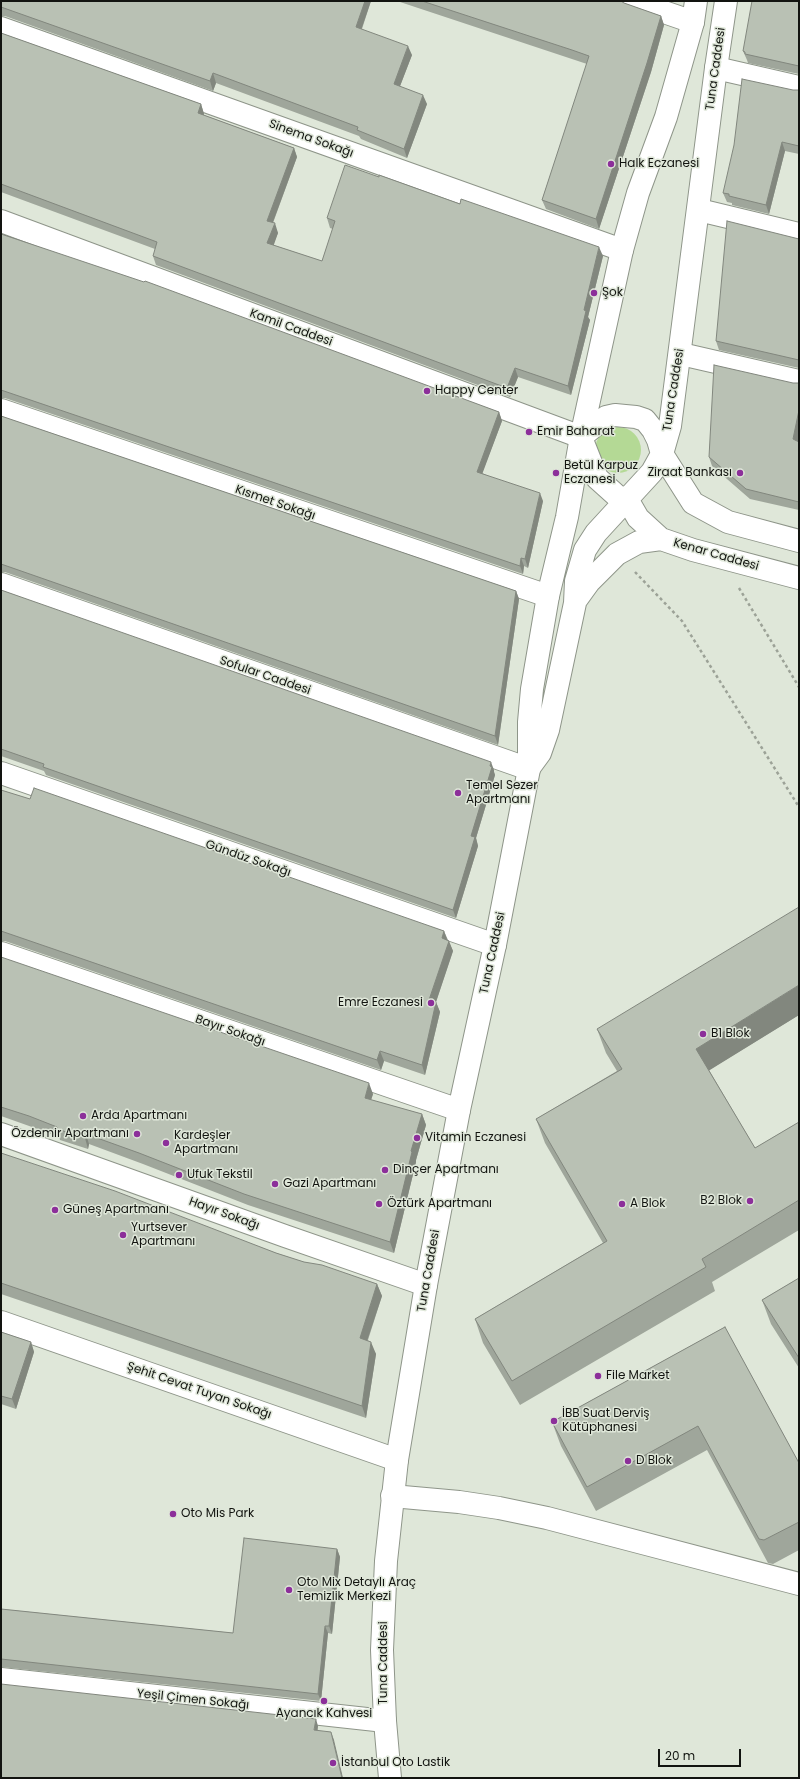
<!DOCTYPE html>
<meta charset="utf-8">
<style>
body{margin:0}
#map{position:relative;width:800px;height:1779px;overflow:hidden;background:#dfe7d9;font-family:Poppins,sans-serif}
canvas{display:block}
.frame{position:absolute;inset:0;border:2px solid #121410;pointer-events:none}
.scale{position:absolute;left:658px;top:1749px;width:83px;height:18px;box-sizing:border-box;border:2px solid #121410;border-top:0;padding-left:5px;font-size:12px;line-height:14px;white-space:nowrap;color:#121410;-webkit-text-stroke:3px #dfe7d9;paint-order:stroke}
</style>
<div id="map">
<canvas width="800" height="1779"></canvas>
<div class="frame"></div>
<div class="scale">20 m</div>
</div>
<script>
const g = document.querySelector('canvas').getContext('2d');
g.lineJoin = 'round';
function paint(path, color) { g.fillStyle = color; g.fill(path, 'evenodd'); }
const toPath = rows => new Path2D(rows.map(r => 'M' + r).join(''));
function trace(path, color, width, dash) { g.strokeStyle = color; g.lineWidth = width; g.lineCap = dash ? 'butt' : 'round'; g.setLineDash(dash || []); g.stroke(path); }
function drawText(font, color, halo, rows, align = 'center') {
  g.font = font + ' Poppins,sans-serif'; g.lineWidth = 3; g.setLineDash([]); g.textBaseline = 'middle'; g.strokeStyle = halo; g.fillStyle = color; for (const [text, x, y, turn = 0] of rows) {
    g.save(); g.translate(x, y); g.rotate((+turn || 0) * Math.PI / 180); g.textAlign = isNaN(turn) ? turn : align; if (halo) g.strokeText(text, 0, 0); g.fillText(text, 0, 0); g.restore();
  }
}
paint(toPath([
 '595 450a23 23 0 1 1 46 0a23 23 0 1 1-46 0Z'
]), '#b4d995');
const minor = toPath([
 [632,1,693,22],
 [1,28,622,250],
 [716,68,799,87],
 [699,210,799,234],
 [681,354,799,381],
 [1,410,548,596],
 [1,584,529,769],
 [1,773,495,945],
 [1,953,459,1110],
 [1,1134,285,1236,426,1285],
 [1,1322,397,1460],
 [392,1496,459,1502,499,1508,547,1518,799,1584],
 [1,1679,385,1721]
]);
const tertiary = toPath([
 [1,221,581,437]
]);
const secondary = toPath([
 [581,437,606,417,615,415,625,416,636,417,645,420,653,430,658,440,662,454,693,503,728,522,799,541],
 [582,440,597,478,617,496,627,499],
 [627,499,638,518,661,539,693,550,799,578],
 [576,600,589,582,617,554,639,542,661,539],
 [529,768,540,753,548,730,575,603,576,581,585,550,596,533,652,472,662,454,670,426,716,68,726,1],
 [390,1778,385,1721,382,1650,386,1561,397,1460,426,1285,459,1110,495,945,529,769,529,722,532,689,548,596,567,517,581,437,622,250,638,193,666,117,693,22,696,1]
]);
trace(minor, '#8e9589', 24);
trace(tertiary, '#8e9589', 24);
trace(secondary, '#8e9589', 24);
trace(toPath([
 [635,572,682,621,799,807],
 [739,588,799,687]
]), '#9ca297', 2.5, [3, 3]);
trace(minor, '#fff', 22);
trace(tertiary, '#fff', 22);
trace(secondary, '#fff', 22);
paint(toPath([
 [1,1,371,1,362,29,412,55,400,86,427,104,407,158,361,139,359,136,216,83,213,91,5,16,1,16],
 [397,1,621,1,624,3,661,16,664,25,651,72,599,229,546,209,542,200,587,64],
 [799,1,799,74,748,63,747,60,743,51],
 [1,33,201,104,204,114,204,115,294,148,297,157,273,223,278,233,273,245,322,261,333,229,330,228,327,218,603,256,588,317,590,320,571,395,518,377,510,397,156,265,153,256,155,249,1,192],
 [793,90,799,90,799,154,785,151,769,214,732,205,732,203,727,202,723,193],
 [1,234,499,412,502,421,482,473,543,501,528,568,524,566,523,574,5,398,1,398],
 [799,239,799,368,719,350,716,341],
 [793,383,799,383,799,436,798,442,799,442,799,510,750,499,712,466,709,457],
 [1,416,516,591,519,599,498,745,5,572,1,572],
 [1,590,494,770,494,772,495,775,476,838,478,846,456,918,46,775,44,771,1,756],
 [1,790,444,931,448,940,453,951,436,1002,440,1012,425,1075,384,1061,381,1070,5,941,1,941],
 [1,957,373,1094,371,1100,422,1114,426,1125,416,1160,416,1162,394,1253,248,1205,143,1164,89,1144,88,1149,60,1140,59,1137,32,1127,1,1116],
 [799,1015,709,1070,755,1148,799,1122,799,1230,712,1282,715,1291,520,1405,483,1343,475,1319,603,1243,545,1143,536,1119,617,1071,606,1053,597,1029],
 [1,1153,276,1253,304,1262,377,1284,382,1296,368,1340,376,1354,366,1418,1,1294],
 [799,1278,799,1368,771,1324,762,1300],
 [725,1327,799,1463,799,1550,773,1564,768,1563,707,1450,596,1511,561,1446,552,1422],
 [1,1332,31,1342,34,1352,16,1409,1,1404],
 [337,1549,340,1557,332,1634,328,1633,321,1701,1,1667,1,1609,233,1633]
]), '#9fa69b');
paint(toPath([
 [365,1,371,1,359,36,356,27],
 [661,16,664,25,651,72,599,229,596,219],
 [408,46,412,55,397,94,394,84],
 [213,73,216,83,213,91,210,81],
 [423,95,427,104,407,158,404,149],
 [201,104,204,114,201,122,198,113],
 [782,142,785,151,769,214,766,205],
 [294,148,297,157,270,230,267,221],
 [275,223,278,233,271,253,267,243],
 [599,247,603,256,588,317,590,320,571,395,568,386,584,310],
 [515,368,518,377,510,397,507,388],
 [799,410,799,436,796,449,793,439],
 [499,412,502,421,480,480,477,472],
 [540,493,543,501,528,568,525,559],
 [521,558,524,566,523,574,520,566],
 [516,591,519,599,498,745,495,736],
 [491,762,494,770,494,772,495,775,476,838,478,846,456,918,453,910,471,836,490,766],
 [444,931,448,942,442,938],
 [449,941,453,951,433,1011,429,1000],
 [799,985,799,1015,705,1073,696,1049],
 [436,1002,440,1012,425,1075,422,1065],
 [380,1051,384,1061,381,1070,377,1060],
 [369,1083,373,1094,368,1109,365,1098],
 [422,1114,426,1125,416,1160,416,1162,394,1253,390,1242,411,1151],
 [86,1134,89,1144,88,1149,85,1138],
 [377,1284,382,1296,364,1350,360,1338],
 [31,1342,34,1352,16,1409,12,1399],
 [371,1342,376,1354,366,1418,362,1406],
 [337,1549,340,1557,332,1634,329,1626],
 [325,1626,328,1633,321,1701,318,1694],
 [316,1719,318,1726,317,1738,314,1730],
 [331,1732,334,1740,343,1778,342,1778]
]), '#82877e');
const building = toPath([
 [1,1,365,1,356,27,408,46,394,84,423,95,404,149,357,130,358,127,213,73,210,81,1,7,1,1],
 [422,1,621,1,624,3,661,16,647,63,596,219,542,200,589,56,572,50,422,1],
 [752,1,799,1,799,66,745,54,745,52,743,51,752,1],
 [1,33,201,104,198,113,294,148,267,221,275,223,267,243,322,261,335,221,327,218,345,165,379,177,379,175,460,204,461,199,599,247,584,310,586,311,568,386,515,368,507,388,153,256,157,242,1,184,1,33],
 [742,79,793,90,799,90,799,146,782,142,766,205,729,196,729,194,723,193,734,145,742,79],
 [727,221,799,239,799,360,716,341,727,221],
 [1,234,144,282,145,281,499,412,477,472,540,493,525,559,521,558,520,566,1,390,1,234],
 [714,365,793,383,799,383,799,410,793,439,799,442,799,502,746,489,709,457,714,365],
 [1,416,516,591,495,736,1,564,1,416],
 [1,590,491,762,490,766,492,767,471,836,475,837,453,910,43,767,44,764,1,749,1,590],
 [34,788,444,931,442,938,449,941,429,1000,436,1002,422,1065,380,1051,377,1060,1,931,1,790,30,799,34,788],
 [799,907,799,985,696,1049,755,1148,799,1122,799,1200,702,1259,706,1267,512,1381,475,1319,607,1241,536,1119,622,1069,597,1029,799,907],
 [1,957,369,1083,365,1098,422,1114,411,1151,412,1152,390,1242,244,1194,139,1153,86,1134,85,1138,57,1129,57,1127,29,1116,1,1107,1,957],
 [1,1153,115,1191,276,1253,304,1262,322,1265,377,1284,360,1338,371,1342,362,1406,1,1283,1,1153],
 [799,1278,799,1358,762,1300,799,1278],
 [725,1327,799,1463,799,1522,764,1540,759,1539,698,1426,587,1487,552,1422,725,1327],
 [1,1332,31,1342,12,1399,1,1396,1,1332],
 [244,1538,337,1549,329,1626,325,1626,318,1694,1,1659,1,1609,233,1633,244,1538],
 [1,1684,316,1719,314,1730,331,1732,342,1778,1,1778,1,1684]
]);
paint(building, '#b9c1b4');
trace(building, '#82877e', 1);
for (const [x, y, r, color] of [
 [611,164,4,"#8c2f9a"],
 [594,293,4,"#8c2f9a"],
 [427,391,4,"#8c2f9a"],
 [529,432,4,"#8c2f9a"],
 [556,473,4,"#8c2f9a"],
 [740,473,4,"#8c2f9a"],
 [458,793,4,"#8c2f9a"],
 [431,1003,4,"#8c2f9a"],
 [703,1034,4,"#8c2f9a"],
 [83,1116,4,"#8c2f9a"],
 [137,1134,4,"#8c2f9a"],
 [417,1138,4,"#8c2f9a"],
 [166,1143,4,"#8c2f9a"],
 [385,1170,4,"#8c2f9a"],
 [179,1175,4,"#8c2f9a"],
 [275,1184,4,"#8c2f9a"],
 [750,1201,4,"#8c2f9a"],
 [379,1204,4,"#8c2f9a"],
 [622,1204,4,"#8c2f9a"],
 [55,1210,4,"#8c2f9a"],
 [123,1235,4,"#8c2f9a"],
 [598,1376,4,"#8c2f9a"],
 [554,1421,4,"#8c2f9a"],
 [628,1461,4,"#8c2f9a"],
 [173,1514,4,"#8c2f9a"],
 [289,1590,4,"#8c2f9a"],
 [324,1701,4,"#8c2f9a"],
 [333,1763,4,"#8c2f9a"]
]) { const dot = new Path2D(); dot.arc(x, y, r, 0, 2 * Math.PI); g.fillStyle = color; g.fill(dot); trace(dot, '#dfe7d9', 1.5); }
drawText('12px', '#121410', '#dfe7d9', [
 ["Tuna Caddesi",716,69,-82],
 ["Sinema Sokağı",311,139,20],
 ["Kamil Caddesi",291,328,20],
 ["Tuna Caddesi",674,390,-81],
 ["Kısmet Sokağı",275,503,19],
 ["Kenar Caddesi",716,555,16],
 ["Sofular Caddesi",265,676,19],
 ["Gündüz Sokağı",248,859,19],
 ["Tuna Caddesi",493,953,-78],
 ["Bayır Sokağı",230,1031,19],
 ["Hayır Sokağı",224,1214,20],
 ["Tuna Caddesi",429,1271,-80],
 ["Şehit Cevat Tuyan Sokağı",199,1391,19],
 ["Tuna Caddesi",384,1663,-90],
 ["Yeşil Çimen Sokağı",193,1700,6]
]);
drawText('12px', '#121410', '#dfe7d9', [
 ["Halk Eczanesi",619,164],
 ["Şok",602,293],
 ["Happy Center",435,391],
 ["Emir Baharat",537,432],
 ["Betül Karpuz",564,466],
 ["Eczanesi",564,480],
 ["Ziraat Bankası",732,473,"right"],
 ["Temel Sezer",466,786],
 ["Apartmanı",466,800],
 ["Emre Eczanesi",423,1003,"right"],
 ["B1 Blok",711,1034],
 ["Arda Apartmanı",91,1116],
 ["Özdemir Apartmanı",129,1134,"right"],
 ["Kardeşler",174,1136],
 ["Apartmanı",174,1150],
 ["Vitamin Eczanesi",425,1138],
 ["Dinçer Apartmanı",393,1170],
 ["Ufuk Tekstil",187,1175],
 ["Gazi Apartmanı",283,1184],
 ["B2 Blok",742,1201,"right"],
 ["Öztürk Apartmanı",387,1204],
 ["A Blok",630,1204],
 ["Güneş Apartmanı",63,1210],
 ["Yurtsever",131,1228],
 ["Apartmanı",131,1242],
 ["File Market",606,1376],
 ["İBB Suat Derviş",562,1414],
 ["Kütüphanesi",562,1428],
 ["D Blok",636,1461],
 ["Oto Mis Park",181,1514],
 ["Oto Mix Detaylı Araç",297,1583],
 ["Temizlik Merkezi",297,1597],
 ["Ayancık Kahvesi",324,1714,"center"],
 ["İstanbul Oto Lastik",341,1763]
], 'left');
</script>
